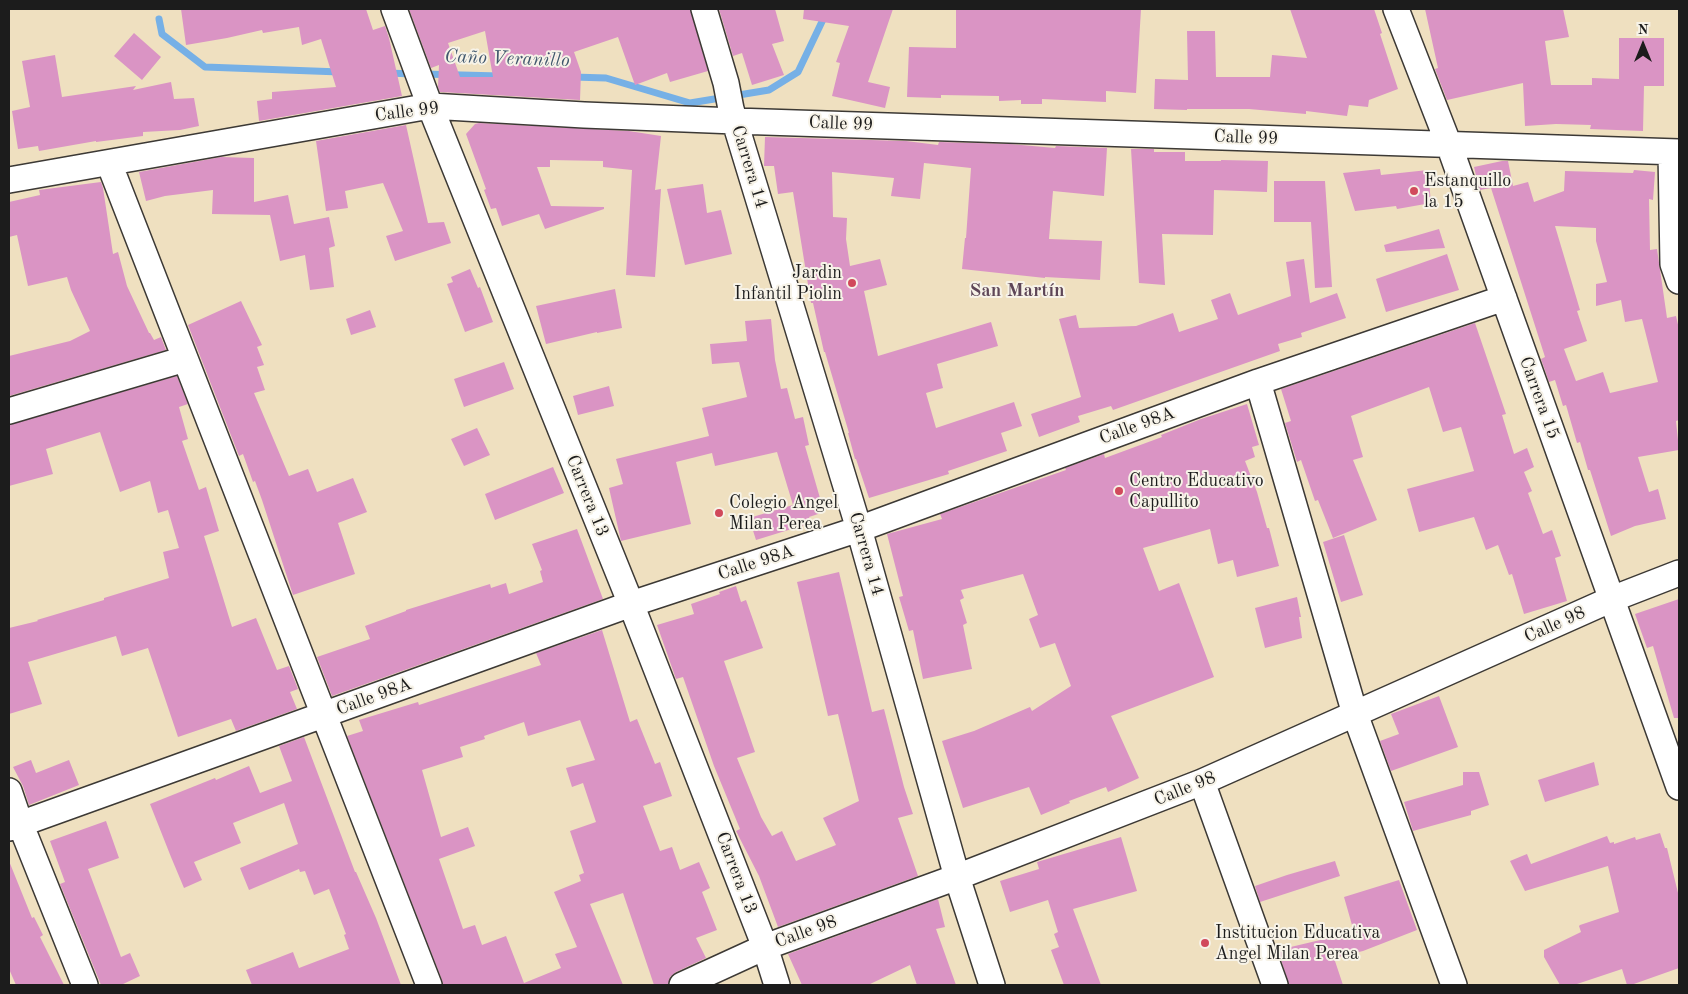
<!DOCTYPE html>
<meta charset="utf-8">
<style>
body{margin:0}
#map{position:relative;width:1688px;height:994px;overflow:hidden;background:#efe0c0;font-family:"Old Standard TT",serif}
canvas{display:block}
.frame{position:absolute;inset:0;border:10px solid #1c1c1c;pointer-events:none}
.north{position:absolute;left:1618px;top:20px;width:50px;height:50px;-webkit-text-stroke:4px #f7f3e8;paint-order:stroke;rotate:0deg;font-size:14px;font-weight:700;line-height:20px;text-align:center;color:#1c1c1c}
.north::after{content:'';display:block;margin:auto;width:18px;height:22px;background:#1c1c1c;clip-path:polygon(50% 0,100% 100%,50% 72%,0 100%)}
</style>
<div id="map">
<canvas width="1688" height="994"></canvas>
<div class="frame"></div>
<div class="north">N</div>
</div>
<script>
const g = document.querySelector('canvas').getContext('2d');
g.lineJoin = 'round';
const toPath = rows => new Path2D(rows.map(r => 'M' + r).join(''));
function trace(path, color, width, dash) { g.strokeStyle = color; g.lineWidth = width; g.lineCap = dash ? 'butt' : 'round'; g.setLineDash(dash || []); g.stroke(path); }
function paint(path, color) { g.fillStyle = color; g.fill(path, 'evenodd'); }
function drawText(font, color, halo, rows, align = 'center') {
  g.font = font + ' "Old Standard TT",serif'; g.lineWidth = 4; g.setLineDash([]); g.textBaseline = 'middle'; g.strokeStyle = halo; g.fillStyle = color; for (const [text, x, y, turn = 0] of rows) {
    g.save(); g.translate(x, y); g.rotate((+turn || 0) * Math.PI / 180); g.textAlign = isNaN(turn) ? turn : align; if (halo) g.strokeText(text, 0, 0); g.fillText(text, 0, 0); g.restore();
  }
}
trace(toPath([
 [159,19,162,34,205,67,340,72],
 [388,73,413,74],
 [423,74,500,76],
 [573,77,606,78,690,103,769,90,798,72,828,9]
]), '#76b0e6', 7);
paint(toPath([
 [181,9,366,9,373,30,385,26,389,38,402,96,259,121,257,101,272,99,272,92,336,87,321,39,302,45,299,27,263,33,262,30,227,38,186,45],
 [409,9,690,9,708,71,670,82,667,73,635,85,618,37,574,52,581,72,580,100,440,92,438,87,439,65,431,68],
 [485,31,493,77,460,77,448,43],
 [719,9,775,9,784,41,772,44,784,75,752,85,742,53,733,56],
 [804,9,893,9,868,82,890,87,885,108,832,96,840,63,836,62,849,26,803,19],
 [956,9,1141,9,1136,93,1106,91,1106,102,1042,99,1042,104,1021,104,1021,100,999,101,999,96,941,95,941,98,907,97,909,47,956,48],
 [1290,9,1374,9,1382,33,1380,34,1398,89,1369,100,1368,107,1349,105,1347,116,1306,111,1306,114,1249,109,1187,109,1187,110,1154,109,1155,79,1188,80,1187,31,1215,31,1216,77,1270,77,1272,55,1307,58],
 [1425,9,1563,9,1569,37,1545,41,1551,85,1592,85,1592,78,1619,79,1619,38,1664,38,1664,86,1644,86,1643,131,1590,129,1591,125,1556,124,1525,126,1523,83,1447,100,1435,69,1438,68],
 [134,33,161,57,142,80,114,56],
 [55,55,62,97,136,86,133,90,171,82,174,99,194,98,199,126,180,130,143,132,143,136,96,142,96,141,39,151,38,146,18,149,12,111,30,107,22,61],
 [479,123,629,131,661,136,655,190,661,189,655,277,626,275,632,170,603,167,603,161,550,160,550,167,537,167,551,206,604,207,604,209,545,229,539,214,502,226,496,208,491,209,484,190,486,189,466,134,475,124],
 [406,125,428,223,444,222,451,243,395,261,386,236,403,231,383,183,345,191,348,208,326,211,316,141],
 [765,137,906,141,938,145,939,142,1010,144,1055,148,1056,146,1107,148,1104,196,1053,191,1049,239,1102,241,1100,280,1045,277,1045,278,962,269,965,238,966,238,971,168,924,163,920,199,891,196,894,178,832,172,833,217,847,218,846,239,850,266,880,259,887,285,864,291,878,356,991,322,998,346,937,364,943,388,926,393,936,428,1014,402,1022,426,1001,433,1007,451,948,471,949,474,869,498,856,459,855,459,848,433,849,433,825,352,824,352,813,303,811,303,793,192,778,194,774,166,764,166],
 [1131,149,1154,149,1154,152,1185,152,1185,161,1221,161,1221,160,1268,161,1267,192,1214,190,1213,235,1162,234,1165,285,1139,283],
 [221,157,254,158,254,202,288,195,294,224,329,217,335,246,329,248,334,287,310,290,305,255,280,261,270,215,212,214,213,190,165,196,146,201,139,172],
 [1502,161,1508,161,1513,186,1528,182,1534,202,1564,191,1565,171,1633,173,1634,170,1655,172,1653,200,1649,199,1650,250,1657,249,1667,318,1676,316,1679,329,1679,420,1676,421,1679,450,1638,457,1649,492,1658,489,1666,519,1635,526,1611,536,1590,470,1588,470,1580,442,1577,443,1566,405,1563,406,1555,380,1549,382,1541,359,1545,357,1491,188,1480,190,1478,184,1474,167],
 [1555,226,1596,228,1596,241,1607,282,1596,284,1596,306,1621,300,1625,322,1642,319,1658,382,1610,393,1603,372,1576,381,1564,349,1587,341,1577,311,1580,310],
 [1380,169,1381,175,1428,170,1431,203,1397,209,1396,206,1355,211,1343,173],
 [1274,181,1325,181,1332,287,1315,288,1311,222,1274,222],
 [101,182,103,188,113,254,118,252,127,286,149,333,150,333,154,340,161,337,166,350,9,396,9,356,70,341,90,331,71,290,67,277,28,286,17,235,9,237,9,202,40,195,39,190],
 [703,184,707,213,721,210,732,254,685,265,667,189],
 [1439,229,1445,248,1386,252,1384,245],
 [1447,254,1459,290,1386,312,1376,279],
 [1304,259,1310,303,1337,293,1346,318,1301,333,1302,337,1278,344,1280,351,1113,410,1111,406,1078,416,1080,422,1039,437,1031,414,1081,397,1059,319,1076,315,1079,328,1136,326,1173,313,1179,332,1218,319,1211,300,1230,293,1238,315,1291,296,1286,262],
 [470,269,478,288,480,287,493,322,465,332,447,284,453,282,451,277],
 [615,289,622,328,597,333,597,332,546,344,536,306],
 [241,301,262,345,257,347,264,365,257,367,265,390,254,393,289,476,308,469,317,492,353,478,367,512,338,523,355,574,293,595,262,500,255,481,253,482,243,454,239,456,188,325],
 [370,310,376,327,351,335,346,319],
 [771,319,775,360,781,389,787,388,795,419,803,417,809,445,805,446,824,512,809,517,811,523,756,540,749,518,793,505,777,452,715,466,712,453,676,462,691,524,621,541,609,488,623,484,616,459,709,436,702,408,747,397,739,362,712,364,710,344,747,341,745,321],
 [1475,323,1506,414,1502,415,1514,454,1527,448,1534,467,1524,472,1532,491,1528,493,1543,534,1552,530,1561,556,1555,558,1567,601,1524,614,1512,574,1509,575,1498,545,1486,550,1474,517,1419,532,1407,489,1474,471,1461,427,1443,432,1429,387,1351,416,1363,457,1353,460,1377,520,1333,538,1318,500,1315,501,1301,460,1297,462,1285,423,1291,421,1281,389],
 [504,362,514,389,464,407,454,379],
 [177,376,188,404,179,407,188,439,182,441,199,490,206,487,219,531,204,536,232,627,256,618,277,670,289,666,298,689,290,692,297,709,236,731,231,719,178,737,148,648,122,656,116,636,28,662,42,704,9,714,9,628,38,621,37,620,104,600,104,598,169,578,163,552,179,548,168,510,158,513,150,481,120,492,100,432,46,449,53,474,9,486,9,425],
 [609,386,614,406,578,415,573,396],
 [1247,404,1259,445,1252,447,1255,457,1245,461,1257,492,1267,528,1269,528,1279,566,1237,577,1233,560,1218,564,1210,529,1143,548,1159,591,1179,583,1214,677,1111,716,1139,778,1108,792,1106,787,1069,801,1070,803,1041,815,1029,787,963,808,942,741,974,731,1030,707,1032,711,1071,686,1055,643,1040,648,1029,619,1038,615,1023,574,961,590,964,598,960,600,967,623,963,625,972,669,923,679,913,630,909,631,899,597,903,596,887,534,942,519,940,514,1066,470,1065,468,1104,454,1105,458,1162,437,1161,435,1201,419],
 [477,428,490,455,464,466,451,439],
 [553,467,564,493,495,520,485,494],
 [577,529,603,599,332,696,317,657,370,639,365,626,406,611,406,610,490,584,491,588,506,583,509,594,543,582,540,571,542,570,532,544],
 [1344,535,1363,595,1341,602,1323,542],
 [839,572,872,712,884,709,904,787,913,814,898,818,918,876,778,927,759,876,736,831,740,829,714,766,683,677,676,679,657,625,694,614,691,604,720,594,719,592,736,586,741,602,746,600,763,648,724,661,755,752,737,758,761,817,772,836,782,831,796,861,836,845,823,818,859,801,838,714,828,716,797,582],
 [1297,597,1301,617,1299,617,1302,638,1265,648,1255,608],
 [1679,599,1679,718,1674,718,1653,646,1647,648,1635,614],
 [602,630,630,722,637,719,655,764,660,762,672,796,643,806,660,851,672,847,680,870,699,862,710,888,702,892,717,930,696,938,706,958,676,972,670,977,668,985,654,985,623,893,590,904,623,985,443,985,442,980,347,736,363,731,359,720,418,702,419,705,541,665,536,653],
 [580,720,595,760,566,768,572,787,583,783,596,822,570,831,584,873,579,875,581,881,554,892,577,947,555,954,561,968,524,983,506,936,482,945,475,925,463,929,439,859,475,846,468,827,441,837,422,770,463,757,460,747,485,739,484,736,524,722,528,736],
 [1439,696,1458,747,1391,771,1380,741,1399,734,1391,714],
 [304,737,355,872,356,872,376,918,401,985,252,985,246,970,275,959,293,952,299,968,349,949,344,935,346,934,329,889,314,895,305,871,300,872,299,869,249,890,240,868,298,844,284,803,233,823,241,843,194,862,202,880,184,888,171,857,150,804,215,778,216,780,249,766,260,793,292,781,279,746],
 [31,760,36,773,69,760,79,785,29,805,23,786,13,767],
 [1594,762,1599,785,1545,802,1538,780],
 [1463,772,1479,772,1489,805,1471,811,1471,815,1413,831,1404,802,1463,785],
 [106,821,119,858,88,869,121,957,130,953,140,976,121,985,101,985,60,884,65,882,50,841],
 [1660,833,1665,848,1667,848,1679,897,1679,968,1631,985,1627,985,1622,969,1574,985,1560,985,1544,957,1544,950,1581,932,1579,926,1580,925,1619,912,1608,866,1525,891,1510,861,1527,854,1531,864,1607,836,1610,843,1614,842,1614,844,1635,837,1636,840],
 [1121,837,1137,891,1073,909,1101,985,1064,985,1051,950,1059,947,1054,934,1058,932,1048,900,1010,912,1000,881,1039,869,1037,862],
 [9,861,32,918,34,917,43,935,40,937,64,985,16,985,9,969],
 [1335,861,1340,876,1260,902,1255,886,1287,875],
 [1399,880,1417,930,1363,951,1334,958,1343,985,1289,985,1278,950,1354,932,1344,897],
 [938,899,945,927,936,929,956,985,917,985,910,965,868,985,802,985,788,954]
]), '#da94c4');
const minor = toPath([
 [394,9,430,106,631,604,765,947,777,985],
 [704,9,726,83,731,109,859,529,957,877,992,985],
 [1396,9,1449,145,1679,787],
 [1671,152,1673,264,1679,281],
 [109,163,429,985],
 [9,180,430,106,584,115,735,121,1679,152],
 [1258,382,1355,714,1454,985],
 [9,411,185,359],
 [1202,782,1275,985],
 [9,791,20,823,85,985],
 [9,828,631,604,859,529,1258,382,1504,298],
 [682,985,765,947,957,877,1202,782,1612,599,1679,573]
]);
trace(minor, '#3c3935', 28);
trace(minor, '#fff', 25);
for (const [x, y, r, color] of [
 [1414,191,5,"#d1495b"],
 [852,283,5,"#d1495b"],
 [1119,491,5,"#d1495b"],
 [719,513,5,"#d1495b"],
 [1205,943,5,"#d1495b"]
]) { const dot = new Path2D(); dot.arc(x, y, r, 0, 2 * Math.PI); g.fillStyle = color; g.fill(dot); trace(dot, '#f7f3e8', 2); }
drawText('18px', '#1c1c1c', '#f7f3e8', [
 ["Calle 99",407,112,-7],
 ["Calle 99",841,124,2],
 ["Calle 99",1246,138,2],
 ["Carrera 14",749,167,73],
 ["Carrera 15",1539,398,70],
 ["Calle 98A",1137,426,-20],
 ["Carrera 13",587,496,68],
 ["Carrera 14",866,554,74],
 ["Calle 98A",756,563,-18],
 ["Calle 98",1555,625,-24],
 ["Calle 98A",374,697,-20],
 ["Calle 98",1185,789,-22],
 ["Carrera 13",736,873,69],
 ["Calle 98",806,932,-20]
]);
drawText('18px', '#1c1c1c', '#f7f3e8', [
 ["Estanquillo",1424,181],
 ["la 15",1424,202],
 ["Jardin",842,273,"right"],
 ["Infantil Piolin",842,294,"right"],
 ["Centro Educativo",1129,481],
 ["Capullito",1129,502],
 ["Colegio Angel",729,503],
 ["Milan Perea",729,524],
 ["Institucion Educativa",1215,933],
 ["Angel Milan Perea",1215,954]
], 'left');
drawText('italic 19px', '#40576d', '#f7f3e8', [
 ["Caño Veranillo",507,59,2]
]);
drawText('bold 19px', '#5e4657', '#f7f3e8', [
 ["San Martín",1017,291]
]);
</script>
